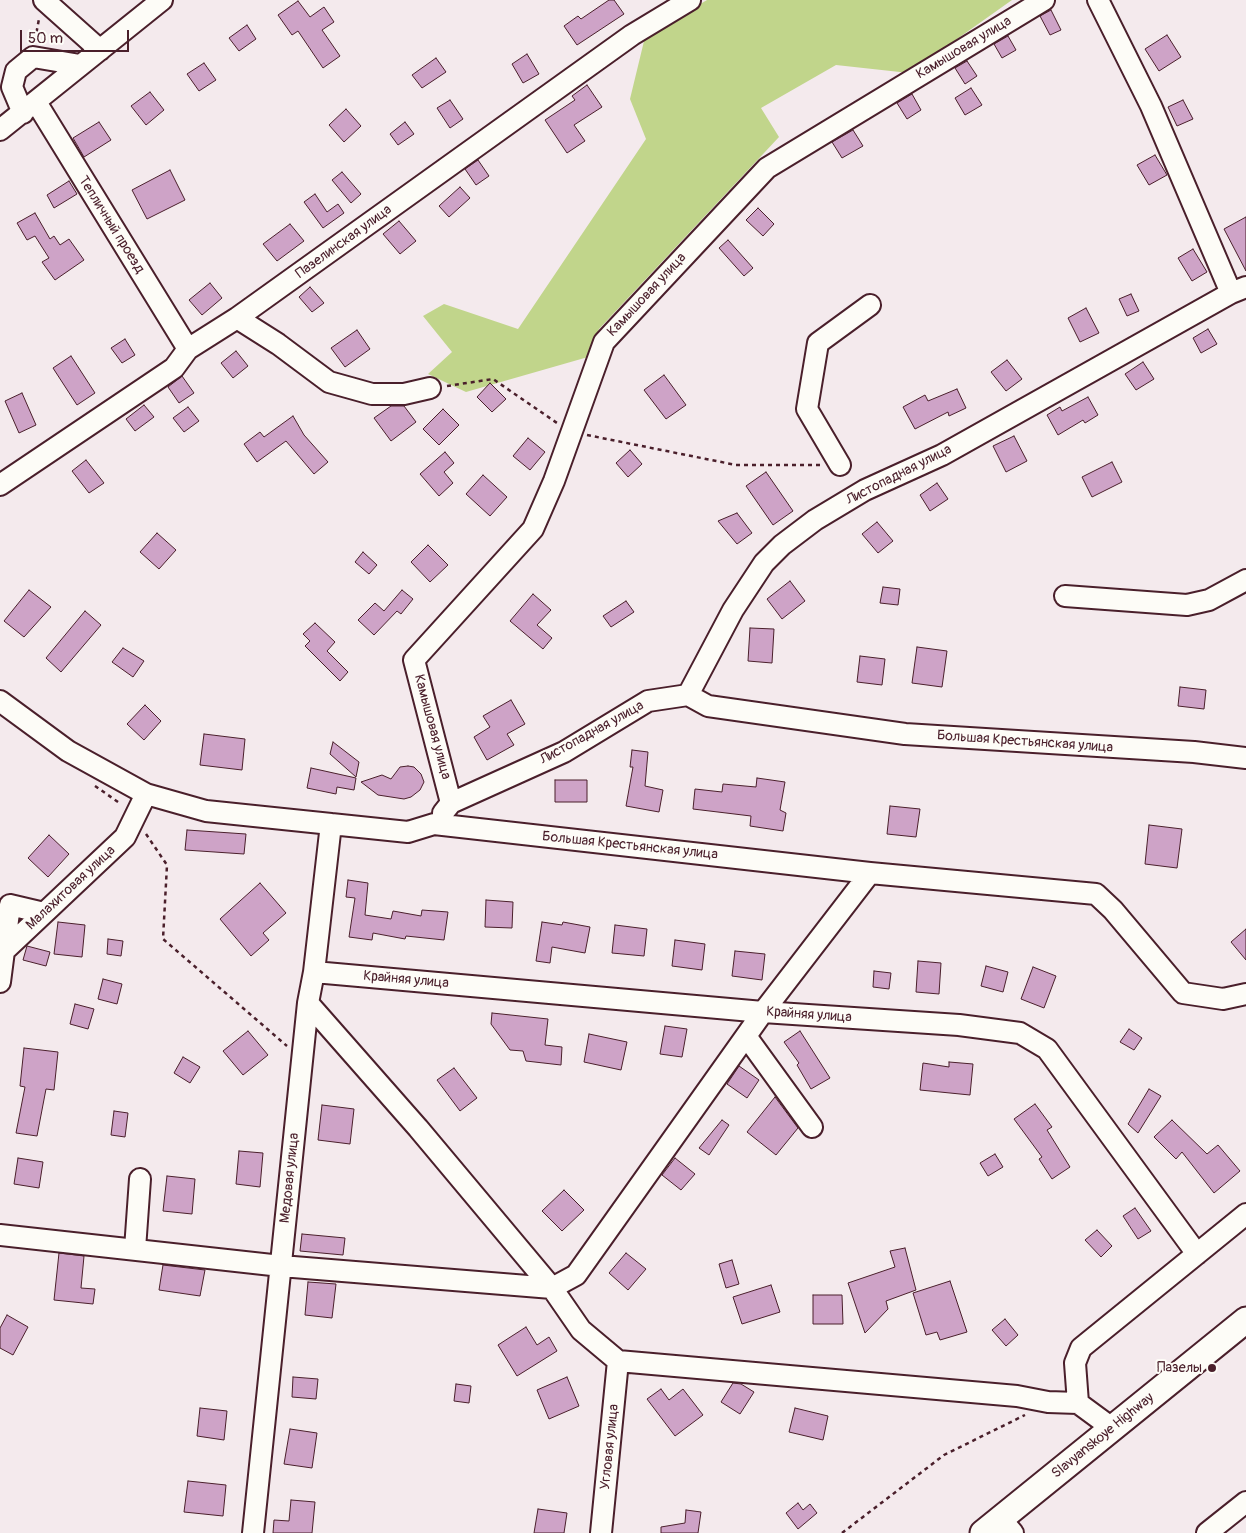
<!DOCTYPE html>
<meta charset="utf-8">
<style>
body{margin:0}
#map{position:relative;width:1246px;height:1533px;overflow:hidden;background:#f4eaed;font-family:Pangolin,sans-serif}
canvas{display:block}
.scale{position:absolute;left:20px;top:30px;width:109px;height:22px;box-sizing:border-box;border:2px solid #4a1f2b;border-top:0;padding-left:6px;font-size:15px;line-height:18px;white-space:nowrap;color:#4a1f2b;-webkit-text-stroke:4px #fdfcf7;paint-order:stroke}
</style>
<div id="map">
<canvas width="1246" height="1533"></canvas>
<div class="scale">50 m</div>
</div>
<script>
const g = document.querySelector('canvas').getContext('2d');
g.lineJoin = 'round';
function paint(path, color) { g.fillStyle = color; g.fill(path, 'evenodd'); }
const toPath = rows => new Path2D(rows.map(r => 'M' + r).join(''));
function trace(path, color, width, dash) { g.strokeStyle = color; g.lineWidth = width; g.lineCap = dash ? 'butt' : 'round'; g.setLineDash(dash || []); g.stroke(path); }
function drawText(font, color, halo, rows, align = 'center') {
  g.font = font + ' Pangolin,sans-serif'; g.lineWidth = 4; g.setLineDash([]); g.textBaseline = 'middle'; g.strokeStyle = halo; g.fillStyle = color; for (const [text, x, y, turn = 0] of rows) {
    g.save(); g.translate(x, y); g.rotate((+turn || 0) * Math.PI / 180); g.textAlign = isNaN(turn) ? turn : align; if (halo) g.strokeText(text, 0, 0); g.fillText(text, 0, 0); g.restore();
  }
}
paint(toPath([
 [707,0,1012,0,909,73,836,65,761,108,779,137,599,329,588,357,466,392,428,374,452,352,423,316,444,304,518,329,646,139,630,99,645,37]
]), '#c1d58b');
const building = toPath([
 [609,0,614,0,624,14,577,45,564,26,578,16,581,19,609,0],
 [298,1,310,17,324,7,334,22,322,30,340,56,323,68,298,31,292,35,278,15,298,1],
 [1051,10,1061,30,1050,35,1040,16,1051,10],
 [247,25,256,39,239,51,229,38,247,25],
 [1167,35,1181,57,1159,71,1145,49,1167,35],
 [1008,36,1016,50,1002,58,994,44,1008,36],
 [527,54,539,74,523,83,512,64,527,54],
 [436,58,446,72,422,88,412,75,436,58],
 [967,61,977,76,965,84,955,68,967,61],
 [204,63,216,80,199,91,187,74,204,63],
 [587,85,602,107,574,125,585,141,567,153,545,120,575,100,572,96,587,85],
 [971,88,982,105,965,115,955,98,971,88],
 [150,92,164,110,146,125,131,106,150,92],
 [912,94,921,110,907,119,897,103,912,94],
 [450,100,463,119,450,128,437,108,450,100],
 [1183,100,1193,119,1177,126,1168,107,1183,100],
 [346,109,361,126,344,142,329,125,346,109],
 [99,122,111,140,84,157,73,138,99,122],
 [405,122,414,134,398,145,390,134,405,122],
 [853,130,863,146,842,158,832,142,853,130],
 [1155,155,1167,175,1149,185,1137,165,1155,155],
 [478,160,489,176,476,185,465,169,478,160],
 [170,170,185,200,147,219,132,190,170,170],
 [342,172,361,194,351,203,332,180,342,172],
 [69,181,77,194,54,208,47,195,69,181],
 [460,187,470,198,449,217,439,206,460,187],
 [315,194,327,212,338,204,344,213,323,228,304,202,315,194],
 [758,208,774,224,763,236,746,220,758,208],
 [35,213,50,239,54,236,60,245,69,239,84,260,55,280,42,262,49,258,35,236,27,240,17,223,35,213],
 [1246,217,1246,271,1224,229,1246,217],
 [399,221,416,241,400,254,383,234,399,221],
 [290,224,304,241,277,261,263,244,290,224],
 [728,240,753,268,744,276,719,248,728,240],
 [1193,249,1207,272,1192,281,1178,258,1193,249],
 [210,283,222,298,202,315,189,300,210,283],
 [310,287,324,303,312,312,299,297,310,287],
 [1131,294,1139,311,1127,316,1119,299,1131,294],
 [1086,308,1099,333,1080,342,1068,318,1086,308],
 [1208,329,1217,344,1201,353,1193,338,1208,329],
 [357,330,370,349,345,367,331,348,357,330],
 [125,339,135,355,122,363,111,348,125,339],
 [236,351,248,366,233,378,221,363,236,351],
 [71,356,95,393,77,405,53,368,71,356],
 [1007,360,1022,379,1006,391,991,372,1007,360],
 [1143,362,1154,379,1136,390,1125,374,1143,362],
 [664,375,686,405,666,419,644,390,664,375],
 [182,376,194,393,179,403,168,387,182,376],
 [490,383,506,399,492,412,477,397,490,383],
 [957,389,966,408,949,416,948,412,915,429,903,407,925,395,928,401,957,389],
 [22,393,36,425,19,433,5,401,22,393],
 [1088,397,1098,415,1085,423,1083,420,1058,435,1047,415,1060,407,1062,411,1088,397],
 [144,405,154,417,135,431,126,419,144,405],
 [391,406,404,406,416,422,391,441,374,418,391,406],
 [188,407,199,421,184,432,173,418,188,407],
 [443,409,459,425,439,445,423,429,443,409],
 [293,416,304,435,328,462,314,474,286,441,257,462,244,444,260,432,264,437,293,416],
 [1014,436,1027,461,1006,472,993,446,1014,436],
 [528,438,545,452,530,470,513,456,528,438],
 [630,450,642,464,628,477,616,463,630,450],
 [445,452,454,463,444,472,453,483,439,496,420,474,445,452],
 [86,460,104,483,89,493,72,471,86,460],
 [1112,462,1122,482,1092,497,1082,477,1112,462],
 [766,472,793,511,773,525,746,486,766,472],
 [483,475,507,497,490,516,466,494,483,475],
 [937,483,948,499,930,511,920,495,937,483],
 [737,513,752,533,737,544,718,521,737,513],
 [877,522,893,541,878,553,862,534,877,522],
 [157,533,176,550,159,569,140,552,157,533],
 [428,545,448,565,430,582,411,562,428,545],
 [363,552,377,565,369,574,355,562,363,552],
 [790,581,805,601,782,619,767,599,790,581],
 [883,587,900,589,898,605,880,603,883,587],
 [29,590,51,607,24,637,4,621,29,590],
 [402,590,413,599,401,614,397,611,374,635,358,620,375,603,384,611,402,590],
 [533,594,551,610,537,625,552,638,543,649,510,621,533,594],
 [626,601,634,612,611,627,603,616,626,601],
 [85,611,101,625,61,672,46,658,85,611],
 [315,623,335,642,327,651,348,672,340,681,305,646,310,641,303,634,315,623],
 [750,628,774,629,772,663,748,661,750,628],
 [917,647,947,651,942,687,912,683,917,647],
 [123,648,144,661,133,677,112,662,123,648],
 [860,656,885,659,882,685,857,682,860,656],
 [1180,687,1206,690,1204,709,1178,706,1180,687],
 [511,700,525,724,507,734,514,745,487,760,474,737,490,727,483,716,511,700],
 [145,705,161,721,144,740,127,724,145,705],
 [204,734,245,739,242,770,200,765,204,734],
 [333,742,359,762,356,777,330,754,333,742],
 [632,750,648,752,645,786,663,790,659,812,626,806,633,767,630,767,632,750],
 [408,766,414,767,421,774,424,782,420,790,411,797,404,799,378,795,361,782,382,775,391,779,400,767,408,766],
 [311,768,356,778,354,790,337,787,336,794,307,788,311,768],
 [757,778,785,782,780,810,786,813,783,831,750,826,751,816,693,809,695,789,722,792,723,784,756,787,757,778],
 [555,780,587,780,587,802,555,802,555,780],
 [890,806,920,809,916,837,887,834,890,806],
 [1149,825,1182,829,1177,868,1145,864,1149,825],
 [187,830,246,834,244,854,185,850,187,830],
 [49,835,69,854,48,877,28,858,49,835],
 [348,880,368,883,365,915,391,919,393,911,421,916,422,910,448,912,444,940,406,936,405,939,373,933,372,940,349,937,355,898,346,897,348,880],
 [260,883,286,913,263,933,269,940,251,956,220,919,260,883],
 [486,900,513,902,512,928,485,927,486,900],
 [58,922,85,925,82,957,54,954,58,922],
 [542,922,562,925,563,922,590,927,585,953,552,947,550,963,536,961,542,922],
 [615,925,647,929,644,956,612,953,615,925],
 [1246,929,1246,960,1231,942,1246,929],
 [108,939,123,941,121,956,107,954,108,939],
 [675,940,705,944,702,970,672,966,675,940],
 [27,946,50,952,46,966,23,960,27,946],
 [735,951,765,954,762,980,732,976,735,951],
 [918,961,941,963,939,994,916,992,918,961],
 [986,966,1008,972,1003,992,981,986,986,966],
 [1033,967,1056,976,1044,1008,1021,999,1033,967],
 [874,971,891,973,889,989,873,987,874,971],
 [103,979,122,984,117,1004,98,999,103,979],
 [75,1004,94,1009,88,1029,70,1024,75,1004],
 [492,1013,548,1019,545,1045,562,1047,561,1065,526,1061,523,1051,510,1050,491,1024,492,1013],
 [665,1026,687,1029,682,1057,660,1054,665,1026],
 [1129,1029,1142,1038,1134,1050,1120,1042,1129,1029],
 [248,1031,268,1055,243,1075,223,1051,248,1031],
 [800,1031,830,1078,811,1089,797,1065,799,1063,784,1042,800,1031],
 [589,1034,627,1042,621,1070,584,1062,589,1034],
 [24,1048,58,1052,54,1090,46,1089,37,1136,16,1133,25,1087,20,1086,24,1048],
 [183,1057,200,1067,190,1083,174,1073,183,1057],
 [949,1062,973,1064,970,1095,920,1090,923,1063,949,1067,949,1062],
 [739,1066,759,1080,747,1098,727,1084,739,1066],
 [454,1068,477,1098,460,1111,437,1080,454,1068],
 [1149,1089,1161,1096,1138,1133,1128,1124,1149,1089],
 [775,1097,798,1128,776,1155,747,1132,775,1097],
 [1035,1104,1052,1127,1047,1130,1070,1167,1052,1179,1039,1159,1042,1157,1014,1119,1035,1104],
 [322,1105,354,1109,350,1144,318,1140,322,1105],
 [114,1111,128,1113,125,1137,111,1135,114,1111],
 [722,1120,729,1125,709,1155,699,1148,722,1120],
 [1172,1120,1207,1154,1218,1145,1240,1171,1214,1193,1182,1152,1176,1159,1154,1137,1172,1120],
 [239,1151,263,1153,260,1187,236,1184,239,1151],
 [995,1154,1003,1167,988,1176,980,1163,995,1154],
 [18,1158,43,1162,39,1188,14,1184,18,1158],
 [675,1158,695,1174,681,1190,662,1175,675,1158],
 [167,1176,195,1179,192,1214,163,1211,167,1176],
 [564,1190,584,1210,562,1231,542,1211,564,1190],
 [1135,1208,1151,1231,1138,1239,1123,1216,1135,1208],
 [1097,1230,1112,1246,1101,1257,1085,1240,1097,1230],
 [302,1234,345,1238,343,1255,300,1251,302,1234],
 [905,1248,916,1290,886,1301,888,1309,865,1333,848,1283,895,1267,890,1251,905,1248],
 [59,1253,84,1256,81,1288,95,1289,93,1304,54,1300,59,1253],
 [626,1253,646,1269,628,1290,609,1273,626,1253],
 [732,1260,739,1284,726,1288,719,1264,732,1260],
 [163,1265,205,1270,200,1296,159,1290,163,1265],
 [950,1281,967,1332,940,1340,937,1332,926,1335,913,1293,950,1281],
 [308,1282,336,1284,332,1318,305,1315,308,1282],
 [771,1285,780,1312,742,1324,733,1297,771,1285],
 [813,1295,842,1295,843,1324,813,1324,813,1295],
 [7,1315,28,1327,13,1355,0,1348,0,1328,7,1315],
 [1005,1319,1018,1335,1006,1346,992,1330,1005,1319],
 [526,1327,537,1345,549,1337,557,1351,517,1376,498,1345,526,1327],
 [293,1377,318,1379,316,1399,292,1397,293,1377],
 [567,1377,579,1406,549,1419,537,1390,567,1377],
 [733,1383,741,1384,754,1392,740,1414,721,1402,733,1383],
 [456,1384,471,1386,469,1403,454,1401,456,1384],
 [661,1389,669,1400,683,1389,703,1415,675,1436,647,1399,661,1389],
 [200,1408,227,1411,224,1440,197,1436,200,1408],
 [795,1408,828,1416,823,1440,789,1432,795,1408],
 [290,1429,317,1433,312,1468,284,1464,290,1429],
 [188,1481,226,1485,223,1516,184,1512,188,1481],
 [291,1500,315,1502,312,1533,273,1533,274,1520,289,1521,291,1500],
 [798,1503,803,1510,810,1504,817,1513,798,1529,786,1513,798,1503],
 [538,1509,567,1513,564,1533,534,1533,538,1509],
 [686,1510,701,1512,698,1533,661,1533,661,1527,685,1523,686,1510]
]);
paint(building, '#cea3c7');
trace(building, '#4a1f2b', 1);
const minor = toPath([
 [44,0,100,50],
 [1098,0,1151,106,1231,293],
 [36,102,188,349],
 [23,113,12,87,16,71,33,57,80,65],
 [0,130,162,0],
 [237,318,278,344,329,382,372,394,404,394,430,388],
 [840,465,807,409,818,343,870,305],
 [0,485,174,368,188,349,237,318,632,35,690,0],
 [1065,596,1187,605,1209,600,1246,580],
 [688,695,708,706,905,734,1194,752,1246,758],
 [0,701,68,751,146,794,206,811,408,832,434,824,870,873,1096,894,1113,910,1183,993,1223,999,1246,994],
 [451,803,414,660,533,529,554,481,604,342,767,168,1044,0],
 [443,813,451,803,564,752,648,701,688,695,733,610,764,563,782,545,815,520,865,490,942,455,1231,293,1246,287],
 [4,951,10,905,44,913],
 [314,972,763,1012,959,1025,1020,1033,1047,1049,1197,1254],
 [0,982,4,951,125,837,146,794],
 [308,1003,418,1128,552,1288,576,1275,763,1012,870,873],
 [746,1036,812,1127],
 [0,1235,281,1266,552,1288,581,1330,618,1361,1017,1396,1048,1402,1078,1403,1112,1428],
 [135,1249,140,1179],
 [1078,1403,1075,1363,1081,1348,1246,1214],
 [1001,1519,1013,1533],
 [253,1533,308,1003,314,972,331,824],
 [601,1533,618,1361],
 [1207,1533,1246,1502]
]);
const major = toPath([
 [983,1533,1246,1320]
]);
trace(minor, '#4a1f2b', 24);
trace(major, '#4a1f2b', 29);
trace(toPath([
 [35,40,39,19],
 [447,386,493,379,557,423],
 [587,435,736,465,821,465],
 [95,786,121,804],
 [146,834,167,865,163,939,287,1046],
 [842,1533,944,1455,1025,1415]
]), '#4a1f2b', 2.5, [4, 4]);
trace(minor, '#fdfcf7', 20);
trace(major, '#fdfcf7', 25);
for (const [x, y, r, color] of [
 [1212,1368,5,"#4a1f2b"]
]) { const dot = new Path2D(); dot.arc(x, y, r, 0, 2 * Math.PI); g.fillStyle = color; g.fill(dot); trace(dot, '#fdfcf7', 2); }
drawText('14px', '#4a1f2b', '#fdfcf7', [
 ["Камышовая улица",964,48,-31],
 ["Тепличный проезд",111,225,58],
 ["Пазелинская улица",344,242,-36],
 ["Камышовая улица",647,295,-47],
 ["Листопадная улица",899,475,-27],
 ["Камышовая улица",432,727,75],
 ["Листопадная улица",592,733,-29],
 ["Большая Крестьянская улица",1025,742,4],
 ["Большая Крестьянская улица",630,846,6],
 ["Малахитовая улица",71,888,-43],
 ["Крайняя улица",406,980,5],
 ["Крайняя улица",809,1015,4],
 ["Медовая улица",290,1178,-84],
 ["Slavyanskoye Highway",1103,1436,-39],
 ["Угловая улица",610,1447,-84]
]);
drawText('14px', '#4a1f2b', '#fdfcf7', [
 ["Пазелы",1202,1368]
], 'right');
</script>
